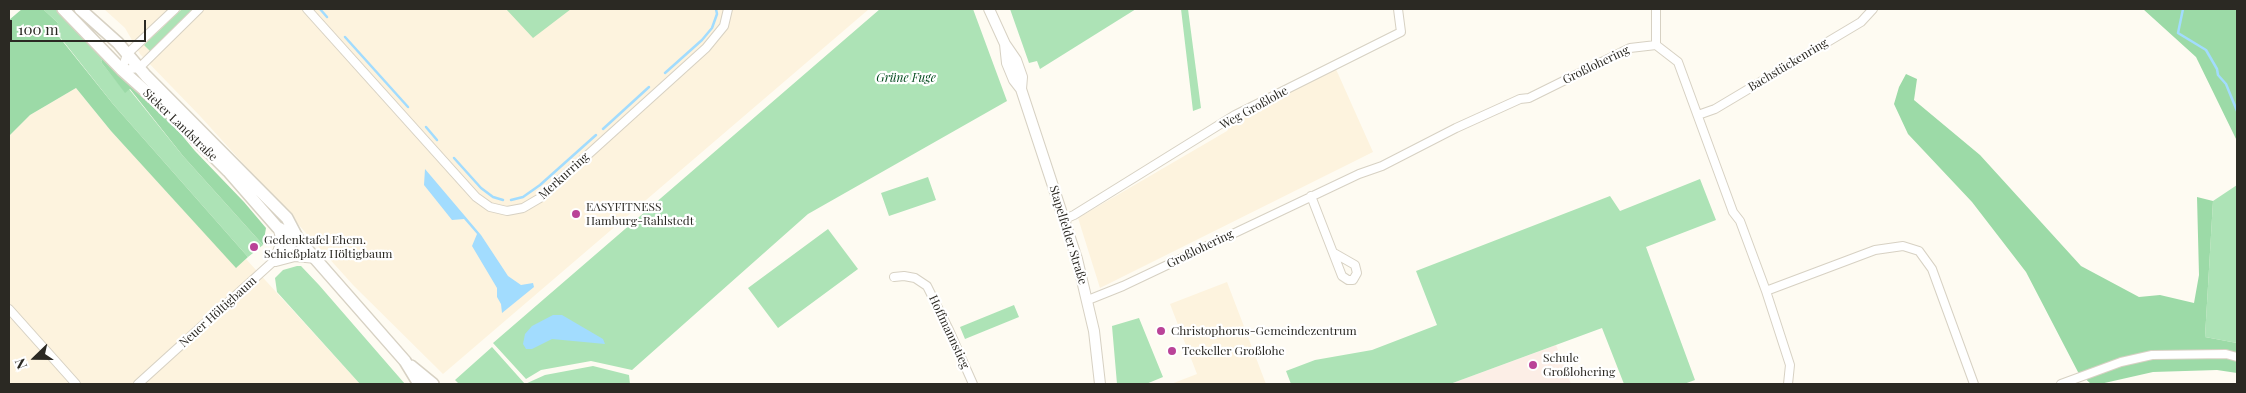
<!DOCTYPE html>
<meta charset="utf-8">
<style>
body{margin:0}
#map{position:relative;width:2246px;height:393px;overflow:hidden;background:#fefbf2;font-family:"Playfair Display",serif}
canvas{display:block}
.frame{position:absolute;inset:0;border:10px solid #2b2923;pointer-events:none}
.north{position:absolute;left:10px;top:333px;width:50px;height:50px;-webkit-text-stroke:4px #fff;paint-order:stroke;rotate:248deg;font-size:14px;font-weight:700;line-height:20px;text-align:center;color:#2b2923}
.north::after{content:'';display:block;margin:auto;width:18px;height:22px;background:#2b2923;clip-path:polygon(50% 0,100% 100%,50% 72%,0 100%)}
.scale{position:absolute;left:10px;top:20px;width:136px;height:22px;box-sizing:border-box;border:2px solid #2b2923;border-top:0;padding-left:6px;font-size:15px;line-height:18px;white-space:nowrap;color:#2b2923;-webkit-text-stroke:4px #fff;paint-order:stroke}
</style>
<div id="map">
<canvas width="2246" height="393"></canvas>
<div class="frame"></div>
<div class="north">N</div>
<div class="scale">100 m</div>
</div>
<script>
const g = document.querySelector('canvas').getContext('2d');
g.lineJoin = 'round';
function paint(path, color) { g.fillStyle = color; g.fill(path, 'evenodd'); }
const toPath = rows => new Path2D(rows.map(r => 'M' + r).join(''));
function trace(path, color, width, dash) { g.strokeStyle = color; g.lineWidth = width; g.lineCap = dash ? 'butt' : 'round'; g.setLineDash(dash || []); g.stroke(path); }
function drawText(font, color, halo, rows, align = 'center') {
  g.font = font + ' "Playfair Display",serif'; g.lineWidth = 4.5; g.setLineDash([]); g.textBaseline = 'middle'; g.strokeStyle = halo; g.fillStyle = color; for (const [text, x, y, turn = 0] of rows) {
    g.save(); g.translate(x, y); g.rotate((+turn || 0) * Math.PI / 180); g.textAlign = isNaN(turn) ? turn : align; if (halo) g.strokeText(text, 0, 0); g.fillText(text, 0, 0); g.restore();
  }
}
paint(toPath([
 [104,9,869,9,443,374,354,286,200,116,140,54,125,28],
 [1335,67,1373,152,1100,288,1078,218,1227,131,1236,117],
 [76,88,111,131,236,267,246,259,360,384,9,384,9,136,30,115],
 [1227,282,1266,384,1171,384,1197,374,1170,304]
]), '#fdf3de');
paint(toPath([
 [1556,345,1571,384,1450,384]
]), '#fceee6');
paint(toPath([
 [43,9,56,9,103,58,101,62,125,92,129,89,183,156,263,245,248,257,113,104,56,32,58,23],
 [182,9,195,9,151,52,144,45],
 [506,9,571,9,533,38],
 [880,9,973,9,1007,101,808,214,632,370,591,361,541,370,526,379,493,343],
 [1010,9,1136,9,1040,69,1037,61,1029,63],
 [1181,9,1188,9,1201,108,1193,111],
 [928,177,936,200,889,216,881,193],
 [1700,179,1716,220,1646,247,1695,380,1684,384,1624,384,1602,328,1450,384,1291,384,1286,371,1315,360,1372,350,1437,325,1416,271,1610,196,1620,211],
 [2237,185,2237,343,2205,337,2213,201],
 [828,229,858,269,778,328,748,288],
 [297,266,301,266,319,285,405,384,360,384,277,292,275,278,283,270],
 [1014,305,1019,317,965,339,960,327],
 [1139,318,1163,377,1146,384,1117,384,1112,326],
 [492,347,525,384,545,375,593,366,629,375,630,384,459,384,455,380]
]), '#ade3b6');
paint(toPath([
 [22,9,43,9,58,23,56,33,113,104,248,257,236,268,111,131,76,88,30,115,9,136,9,20],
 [2143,9,2237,9,2237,141,2196,57],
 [103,58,165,115,195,151,244,202,266,228,263,245,183,156,130,89,125,93,101,62],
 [1906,74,1917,79,1914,100,1980,155,2081,266,2139,297,2160,295,2194,303,2199,275,2197,197,2213,201,2205,337,2237,343,2237,373,2217,370,2153,372,2100,384,2091,384,2078,372,2026,272,1972,202,1908,134,1894,104,1899,87]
]), '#9cdaa7');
paint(toPath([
 [425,169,481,235,508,276,521,285,533,283,534,287,502,313,501,304,497,297,497,288,472,246,477,234,464,219,452,220,424,185],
 [553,315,562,315,603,339,605,344,552,339,532,349,526,349,523,344,525,334,532,326]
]), '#a2dcfe');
trace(toPath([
 [320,9,327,17],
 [2183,9,2178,33,2206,50,2217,69,2218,75,2226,84,2237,111],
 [345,37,408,107],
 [665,73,702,40,712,28,717,14,716,9],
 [426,127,437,140],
 [603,129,649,87],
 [454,158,481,188,493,197,503,200],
 [511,200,523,197,540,185,596,135]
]), '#a2dcfe', 2.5);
const minor = toPath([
 [175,9,127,54,122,70,139,68,199,9],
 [307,9,476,197,490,207,507,211,523,208,540,198,706,48,724,26,728,9],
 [1656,45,1656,9],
 [1698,115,1715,109,1861,22,1873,9],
 [1311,196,1342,276,1348,280,1353,280,1357,273,1355,265,1334,253],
 [1065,219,1074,215,1235,115,1401,32,1398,9],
 [275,257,281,241,277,227],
 [276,262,295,257,316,259],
 [894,277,904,276,915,278,927,286,949,330,973,384],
 [1766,291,1875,250,1903,246,1919,251,1932,269,1974,384],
 [1088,300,1123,286,1359,174,1382,166,1456,128,1520,99,1529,98,1630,48,1656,45,1678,62,1733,212,1740,221,1766,291,1790,365,1788,384],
 [9,309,76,384],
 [138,384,298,239],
 [2061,384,2121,362,2152,355,2226,354,2237,357]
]);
const tertiary = toPath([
 [989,9,1005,44,1016,60,1022,77,1021,89],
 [1005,44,1007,63,1014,80,1021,89,1077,259,1094,331,1100,384]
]);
const secondary = toPath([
 [63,9,122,70,172,115,228,171,277,227,298,239],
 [80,9,118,43,146,76,287,218,298,239,405,361,419,384],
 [411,366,433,384]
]);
trace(minor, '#d7d1c3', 10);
trace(tertiary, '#d7d1c3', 12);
trace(secondary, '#d7d1c3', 14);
trace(minor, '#fff', 8);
trace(tertiary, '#fff', 10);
trace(secondary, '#fff', 11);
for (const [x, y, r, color] of [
 [576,214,5,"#ba4398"],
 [254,247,5,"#ba4398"],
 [1161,331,5,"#ba4398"],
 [1172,351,5,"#ba4398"],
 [1533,365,5,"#ba4398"]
]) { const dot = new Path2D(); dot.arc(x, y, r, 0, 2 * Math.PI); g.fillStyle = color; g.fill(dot); trace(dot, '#fff', 2); }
drawText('12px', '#2b2923', '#fff', [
 ["Großlohering",1596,65,-26],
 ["Bachstückenring",1788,65,-31],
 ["Weg Großlohe",1254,108,-29],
 ["Sieker Landstraße",180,125,44],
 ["Merkurring",564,176,-42],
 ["Stapelfelder Straße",1068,235,73],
 ["Großlohering",1200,249,-26],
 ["Neuer Höltigbaum",218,312,-42],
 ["Hoffmannstieg",949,332,65]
]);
drawText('italic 12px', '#044c1f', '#fff', [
 ["Grüne Fuge",906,78]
]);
drawText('12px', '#2b2923', '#fff', [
 ["EASYFITNESS",586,207],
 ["Hamburg-Rahlstedt",586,221],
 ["Gedenktafel Ehem.",264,240],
 ["Schießplatz Höltigbaum",264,254],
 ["Christophorus-Gemeindezentrum",1171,331],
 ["Teekeller Großlohe",1182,351],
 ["Schule",1543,358],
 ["Großlohering",1543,372]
], 'left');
</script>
